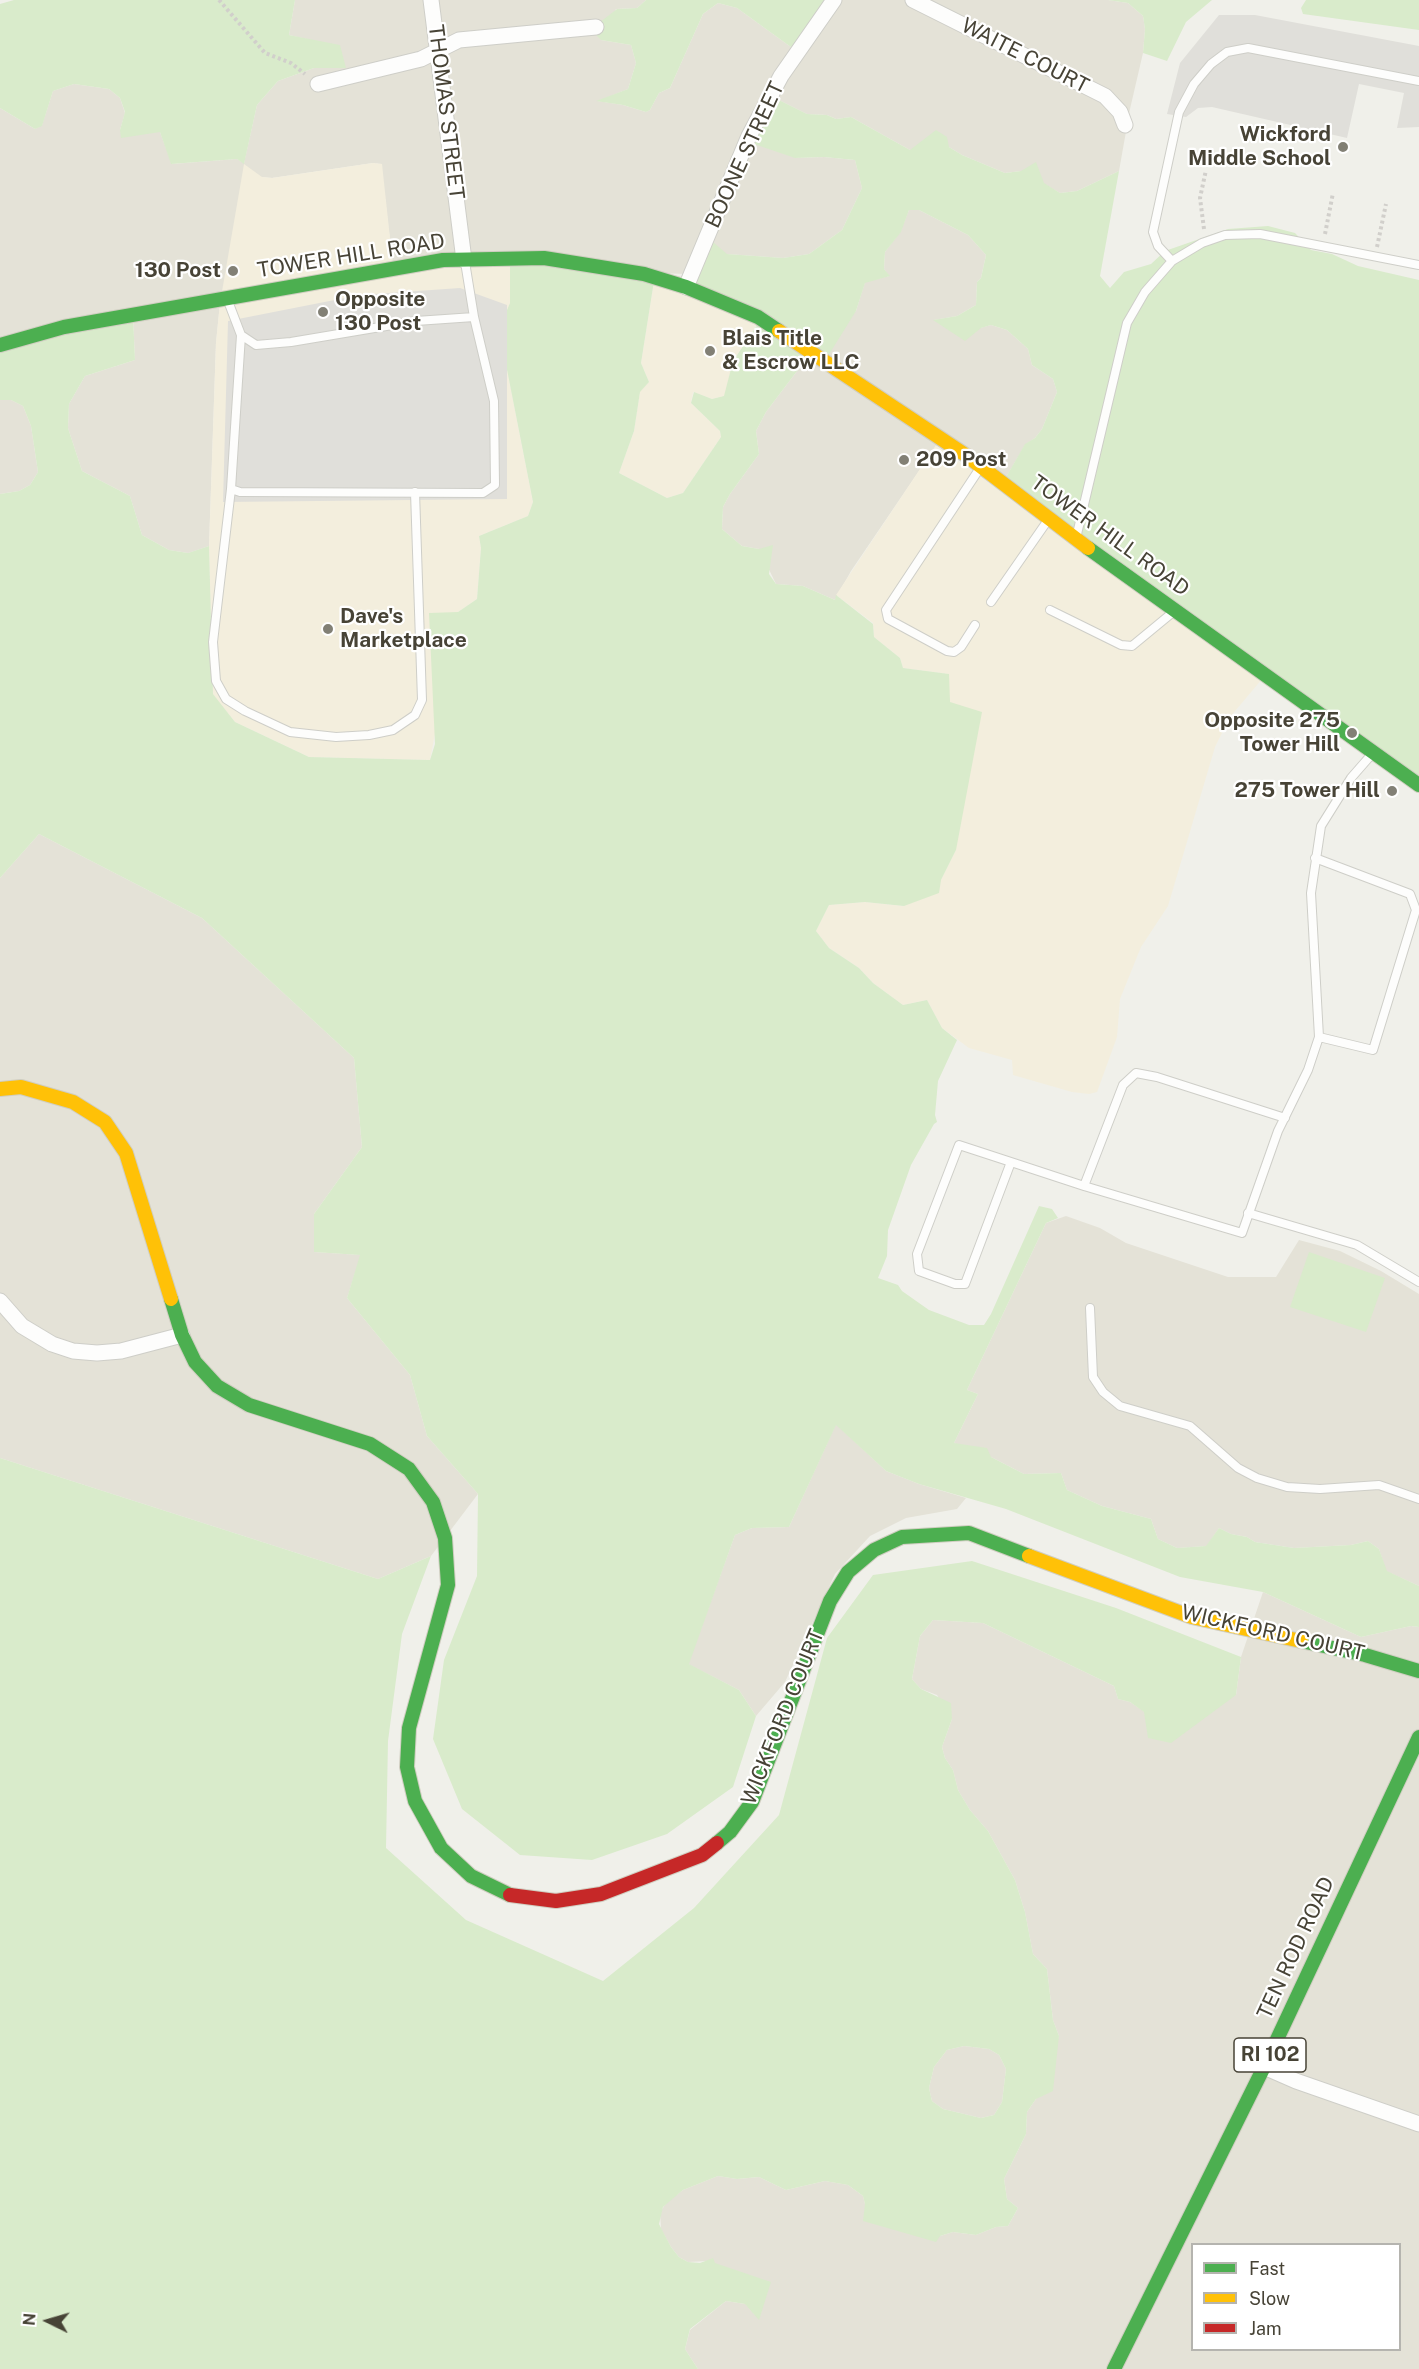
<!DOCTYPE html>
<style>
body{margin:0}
#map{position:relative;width:1419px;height:2369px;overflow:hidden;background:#f0f0ea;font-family:"Public Sans",sans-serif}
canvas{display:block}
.legend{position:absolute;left:1191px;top:2243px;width:210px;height:108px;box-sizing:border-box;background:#fff;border:2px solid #b5b4af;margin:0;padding:8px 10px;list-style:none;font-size:18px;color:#474336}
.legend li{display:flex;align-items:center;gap:12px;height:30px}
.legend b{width:30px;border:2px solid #b5b4af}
.north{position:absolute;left:18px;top:2291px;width:60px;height:60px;-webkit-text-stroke:4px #fff;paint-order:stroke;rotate:275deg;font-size:16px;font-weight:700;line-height:24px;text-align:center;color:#474336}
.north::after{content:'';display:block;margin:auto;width:21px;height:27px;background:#474336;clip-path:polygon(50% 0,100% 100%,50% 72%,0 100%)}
</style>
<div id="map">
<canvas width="1419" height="2369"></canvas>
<ul class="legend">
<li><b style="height:8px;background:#4caf50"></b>Fast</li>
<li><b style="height:8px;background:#ffc107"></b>Slow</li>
<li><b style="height:8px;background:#c62828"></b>Jam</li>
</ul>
<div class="north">N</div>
</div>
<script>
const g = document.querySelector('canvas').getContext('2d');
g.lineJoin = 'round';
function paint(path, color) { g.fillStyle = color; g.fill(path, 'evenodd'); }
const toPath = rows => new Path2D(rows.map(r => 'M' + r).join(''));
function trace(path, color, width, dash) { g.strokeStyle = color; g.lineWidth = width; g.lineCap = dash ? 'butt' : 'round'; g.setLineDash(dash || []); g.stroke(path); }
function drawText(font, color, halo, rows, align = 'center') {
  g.font = font + ' "Public Sans",sans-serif'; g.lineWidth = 4.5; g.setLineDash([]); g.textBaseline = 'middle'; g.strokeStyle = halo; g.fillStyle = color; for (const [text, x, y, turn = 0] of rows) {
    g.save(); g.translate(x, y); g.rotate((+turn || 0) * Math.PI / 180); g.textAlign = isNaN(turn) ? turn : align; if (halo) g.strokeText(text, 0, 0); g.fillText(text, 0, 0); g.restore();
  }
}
paint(toPath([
 [295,0,646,0,637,8,616,9,601,40,631,45,636,63,628,89,598,101,623,105,646,112,650,110,659,93,670,88,703,14,718,3,737,8,795,50,832,0,1108,0,1128,3,1143,16,1145,29,1143,53,1130,109,1119,171,1077,191,1060,193,1021,171,1005,173,962,155,949,147,910,150,851,117,836,119,827,115,807,114,771,96,795,158,824,157,855,160,862,188,842,230,809,254,783,258,727,254,689,274,393,266,381,164,373,163,272,178,262,177,220,303,216,343,209,546,188,553,169,550,142,535,130,496,82,471,68,428,69,404,85,376,135,360,133,316,0,345,0,108,35,129,42,125,53,91,74,84,109,89,120,98,125,113,120,130,160,132,172,164,237,159,244,163,257,105,278,81,314,68,345,68,311,40,289,35],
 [909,210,919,210,968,235,986,255,981,278,977,282,976,305,957,316,934,320,980,328,991,325,1007,330,1028,349,1032,365,1053,379,1057,392,1042,429,1035,438,1025,445,1002,484,936,446,851,571,835,600,803,586,776,584,759,549,742,546,722,529,723,507,730,494,759,454,756,431,766,412,810,354,856,311,865,282,889,276,884,269,885,252,900,232],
 [0,400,11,400,23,406,31,426,38,472,30,485,19,491,0,494],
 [39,834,202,918,354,1058,362,1147,314,1214,314,1252,361,1255,347,1298,410,1375,427,1436,478,1494,431,1556,378,1579,0,1458,0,878],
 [1066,1216,1100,1228,1126,1243,1228,1277,1276,1277,1299,1240,1340,1251,1381,1271,1419,1294,1419,1586,1386,1571,1379,1549,1368,1541,1351,1545,1294,1548,1255,1542,1247,1537,1231,1534,1219,1528,1207,1546,1177,1548,1158,1539,1151,1519,1102,1506,1067,1490,1061,1473,1024,1474,991,1457,954,1443,978,1394,967,1390,1046,1223],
 [836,1424,886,1471,919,1484,966,1498,957,1509,906,1518,870,1536,835,1574,785,1682,756,1716,739,1690,688,1664,735,1535,752,1528,789,1527],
 [1263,1592,1361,1637,1411,1626,1419,1627,1419,2369,698,2369,685,2349,690,2330,726,2301,745,2304,759,2320,707,2261,688,2262,679,2257,671,2247,661,2229,660,2212,667,2202,683,2190,718,2176,737,2179,759,2177,786,2190,825,2181,848,2185,863,2196,865,2204,940,2236,953,2232,976,2235,996,2227,1008,2226,1018,2208,1007,2199,1004,2179,1026,2134,1027,2112,1036,2099,1059,2036,1053,2020,1047,1969,1033,1954,1025,1912,1015,1880,988,1831,970,1810,958,1790,953,1770,945,1758,942,1747,952,1719,937,1695,921,1689,912,1679,920,1636,933,1620,983,1623,1114,1686,1118,1699,1130,1702,1145,1712,1236,1695,1241,1657],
 [1192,2244,1400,2244,1400,2350,1192,2350],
 [964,2046,989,2049,999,2055,1006,2069,1002,2102,994,2115,981,2118,943,2109,932,2101,929,2088,934,2067,947,2050]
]), '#e4e2d7');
paint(toPath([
 [373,163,382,164,393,266,510,261,510,303,499,329,533,502,528,516,479,536,481,548,477,599,458,612,430,760,309,757,235,722,213,695,209,547,216,343,220,303,244,164,262,177,272,178],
 [654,281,760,320,733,361,725,396,712,399,693,392,691,403,720,431,721,437,683,493,667,498,619,473,634,431,640,391,649,382,641,363],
 [936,445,1263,678,1230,717,1215,747,1168,906,1141,947,1120,999,1117,1037,1097,1092,1089,1094,1072,1092,1013,1075,1012,1060,969,1048,942,1028,927,1000,903,1005,873,983,859,968,829,948,816,931,829,905,865,902,904,906,941,880,956,850,948,674,903,668,900,658,874,637,873,623,836,595]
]), '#f3eedd');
paint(toPath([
 [14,0,295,0,289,35,340,45,346,68,314,68,278,81,257,105,244,164,237,159,171,164,160,132,121,138,120,130,125,112,120,98,109,89,74,84,53,91,42,126,35,129,0,108,0,4],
 [646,0,832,0,795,50,737,8,718,3,703,14,670,88,659,93,650,110,646,112,623,105,596,101,628,89,636,63,631,45,601,40,593,32,595,26,617,9,637,8],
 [1108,0,1212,0,1186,22,1167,61,1143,53,1145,29,1143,16,1128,3],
 [1306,0,1419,0,1419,30,1303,14,1301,8],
 [771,96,807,114,827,115,836,119,851,117,910,150,936,130,947,137,949,147,962,155,1005,173,1021,171,1036,162,1044,183,1060,193,1077,191,1119,171,1100,276,1110,288,1124,272,1151,264,1165,251,1228,229,1268,226,1295,233,1311,250,1332,254,1358,266,1419,280,1419,788,1002,484,1025,444,1035,438,1042,429,1057,392,1053,379,1032,365,1028,349,1007,330,991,325,981,328,965,341,933,320,957,316,976,305,977,282,981,278,986,255,968,235,919,210,909,210,901,232,885,252,884,269,890,276,865,283,856,311,828,356,810,354,766,412,756,431,759,454,730,494,723,507,722,529,742,546,759,549,773,545,769,574,776,584,803,586,835,600,836,595,873,624,874,637,900,658,903,668,949,674,950,702,982,712,956,850,941,880,939,893,904,906,865,902,829,905,816,931,829,948,859,968,873,983,903,1005,927,1000,942,1028,957,1040,938,1081,935,1115,937,1122,934,1124,911,1165,888,1230,887,1256,878,1278,898,1285,902,1291,929,1310,969,1325,984,1325,991,1314,1039,1206,1052,1209,1058,1218,1046,1223,967,1390,978,1394,954,1443,987,1448,991,1457,1024,1474,1061,1473,1067,1490,1102,1506,1151,1519,1158,1539,1177,1548,1206,1546,1219,1528,1231,1534,1247,1537,1255,1542,1294,1548,1351,1545,1368,1541,1379,1549,1387,1571,1419,1586,1419,1627,1411,1626,1361,1637,1263,1592,1180,1577,1006,1509,919,1484,886,1471,836,1425,789,1527,752,1528,735,1535,689,1664,739,1690,756,1716,733,1787,667,1834,592,1860,520,1855,462,1809,433,1739,444,1660,477,1576,478,1494,427,1436,410,1375,347,1298,360,1255,314,1252,314,1214,362,1147,354,1058,202,918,39,834,0,878,0,494,19,491,30,485,38,472,31,426,23,406,11,400,0,400,0,345,133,316,135,360,85,376,69,404,68,428,82,471,130,496,142,535,169,550,188,553,209,546,213,694,235,722,309,757,430,760,435,744,429,613,458,612,477,599,481,548,479,536,528,516,533,502,499,329,510,303,510,261,654,281,641,363,649,382,640,392,634,431,619,473,667,498,683,493,721,437,720,431,691,403,694,392,712,399,724,396,733,361,760,321,687,286,706,236,727,254,783,258,809,254,842,230,862,188,855,160,824,157,795,158,751,143],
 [1309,1252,1385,1278,1366,1332,1290,1307],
 [0,1458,378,1579,431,1556,402,1634,388,1741,386,1848,466,1920,603,1981,694,1908,779,1815,827,1638,873,1575,972,1561,1116,1608,1241,1657,1236,1695,1171,1743,1148,1738,1144,1712,1130,1702,1118,1699,1114,1686,983,1623,933,1620,920,1636,912,1679,921,1689,951,1703,952,1719,942,1747,945,1758,953,1770,958,1790,970,1810,988,1831,1015,1880,1025,1912,1033,1954,1047,1969,1053,2020,1059,2036,1053,2091,1036,2099,1027,2112,1026,2134,1004,2179,1007,2199,1018,2208,1008,2226,996,2227,976,2235,953,2232,940,2236,936,2242,863,2221,865,2204,863,2196,848,2185,825,2181,786,2190,759,2177,737,2179,718,2176,683,2190,663,2207,659,2224,671,2247,679,2257,688,2262,700,2263,713,2258,715,2263,771,2282,759,2320,745,2304,726,2301,690,2329,685,2349,698,2369,0,2369],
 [964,2046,989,2049,999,2055,1006,2069,1002,2102,994,2115,981,2118,943,2109,932,2101,929,2088,934,2067,947,2050]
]), '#d9ebcb');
paint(toPath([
 [1219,15,1255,15,1419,46,1419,127,1397,128,1404,93,1359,84,1347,138,1212,107,1198,108,1186,117,1167,114,1180,63],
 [460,288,507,305,507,499,223,502,228,321,360,295]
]), '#e0dfda');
const lane = toPath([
 [1172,261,1158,246,1153,232,1179,112,1194,84,1211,64,1227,52,1248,48,1419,81],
 [228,301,241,335,231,489,213,642,216,681,226,699,245,711,290,732,336,737,369,735,393,730,415,715,422,700,415,492],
 [241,335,256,345,291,342,416,321,474,317],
 [231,489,240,492,483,493,495,485,494,401,474,317,465,262],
 [1077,534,1127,323,1145,292,1172,261,1202,243,1225,235,1260,234,1419,265],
 [991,602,1048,520],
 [1050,610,1121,645,1132,646,1172,613],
 [975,625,961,647,954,652,947,651,888,619,886,610,980,468],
 [1315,858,1410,894,1416,910,1373,1050,1319,1037],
 [1011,1162,959,1145,917,1254,919,1271,955,1284,965,1284,1011,1162,1084,1186,1242,1233,1278,1131,1308,1070,1319,1037,1311,893,1321,826,1351,778,1372,754],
 [1084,1186,1123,1085,1136,1073,1157,1077,1285,1118],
 [1248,1213,1357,1245,1419,1282],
 [1090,1308,1093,1377,1103,1392,1120,1406,1190,1426,1238,1468,1257,1478,1287,1487,1320,1489,1379,1485,1419,1499]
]);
const street = toPath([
 [431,0,464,260],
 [913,0,1105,96,1120,112,1125,125],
 [318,84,421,59,459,40,596,27],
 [686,287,749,136,781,76,834,0],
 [0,1301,22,1326,52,1344,73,1351,97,1353,121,1351,182,1335],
 [1264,2067,1296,2081,1419,2124]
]);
const fast = toPath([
 [0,345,64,327,443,260,544,258,644,274,686,287,758,317,779,331],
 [1088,548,1419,785],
 [171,1299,182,1335,195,1362,217,1386,249,1405,370,1444,409,1469,433,1502,445,1538,448,1585,409,1728,407,1767,415,1801,441,1848,471,1876,510,1895],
 [1301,1641,1365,1655,1419,1671],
 [717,1843,730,1832,752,1802,830,1601,848,1572,874,1550,902,1537,969,1533,1029,1556],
 [1114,2369,1264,2067,1419,1737]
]);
const slow = toPath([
 [779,331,967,456,1088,548],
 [0,1089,21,1087,73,1102,105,1122,126,1153,171,1299],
 [1029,1556,1192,1617,1301,1641]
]);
const jam = toPath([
 [510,1895,556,1901,601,1894,702,1855,717,1843]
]);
trace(lane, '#cecec8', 10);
trace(street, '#cecec8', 17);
trace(fast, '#d0cec1', 16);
trace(slow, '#d0cec1', 16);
trace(jam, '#d0cec1', 16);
trace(toPath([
 [219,0,265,53,291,63,305,74],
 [1204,229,1200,198,1206,170],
 [1325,234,1333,193],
 [1377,247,1386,204]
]), '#d1cfcb', 4, [3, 3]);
trace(lane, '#fdfdfc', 8);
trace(street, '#fdfdfc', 15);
trace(fast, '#4caf50', 14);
trace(slow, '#ffc107', 14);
trace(jam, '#c62828', 14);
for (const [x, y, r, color] of [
 [1343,147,6,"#828075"],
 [233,271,6,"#828075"],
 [323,312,6,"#828075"],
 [710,351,6,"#828075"],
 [904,460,6,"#828075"],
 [328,629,6,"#828075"],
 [1352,733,6,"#828075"],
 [1392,791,6,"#828075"]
]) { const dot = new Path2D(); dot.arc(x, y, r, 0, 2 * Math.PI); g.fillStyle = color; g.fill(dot); trace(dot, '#fff', 2); }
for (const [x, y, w] of [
 [1270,2055,72]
]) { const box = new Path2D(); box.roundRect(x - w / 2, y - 17, w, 34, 4.5); g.fillStyle = '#fff'; g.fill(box); trace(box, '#474336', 1.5); }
drawText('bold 20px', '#474336', null, [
 ["RI 102",1270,2055]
]);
drawText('21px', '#474336', '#fff', [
 ["WAITE COURT",1025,56,27],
 ["THOMAS STREET",446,112,83],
 ["BOONE STREET",745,155,-65],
 ["TOWER HILL ROAD",351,256,-9],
 ["TOWER HILL ROAD",1110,536,36],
 ["WICKFORD COURT",1273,1633,13],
 ["WICKFORD COURT",783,1717,-68],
 ["TEN ROD ROAD",1296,1948,-65]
]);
drawText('bold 21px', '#474336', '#fff', [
 ["Wickford",1331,135],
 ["Middle School",1331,159],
 ["130 Post",221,271],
 ["Opposite",335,300,"left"],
 ["130 Post",335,324,"left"],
 ["Blais Title",722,339,"left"],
 ["& Escrow LLC",722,363,"left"],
 ["209 Post",916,460,"left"],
 ["Dave's",340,617,"left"],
 ["Marketplace",340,641,"left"],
 ["Opposite 275",1340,721],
 ["Tower Hill",1340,745],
 ["275 Tower Hill",1380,791]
], 'right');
</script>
